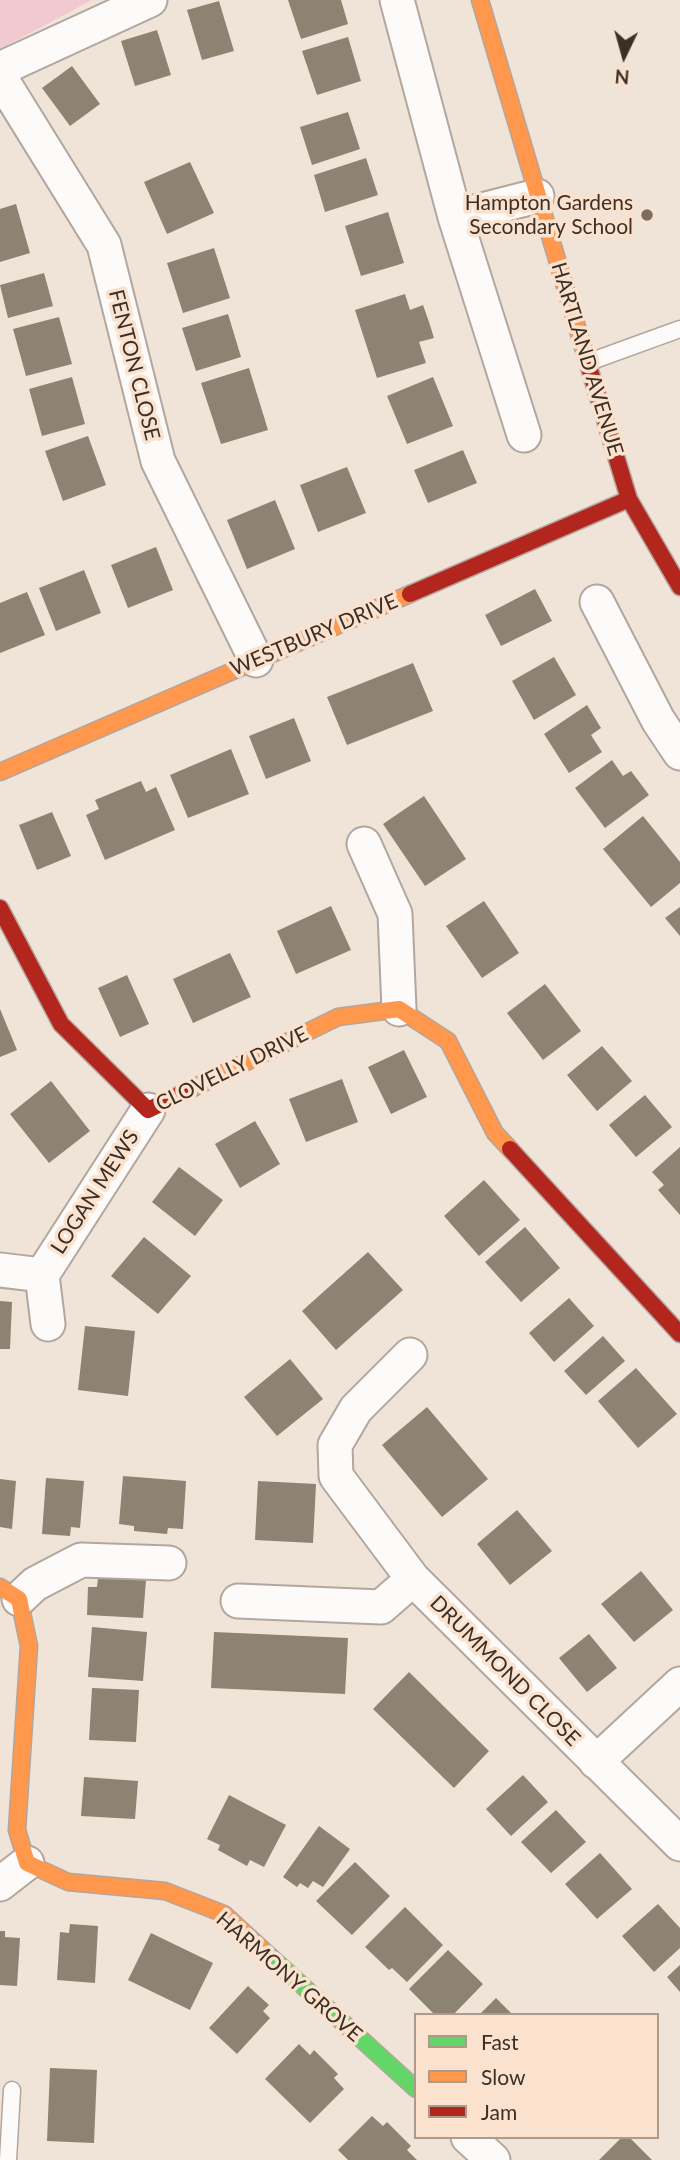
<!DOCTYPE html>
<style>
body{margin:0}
#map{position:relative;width:680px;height:2160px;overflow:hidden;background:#f0e3d8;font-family:Lato,sans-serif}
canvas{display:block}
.legend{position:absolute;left:414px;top:2013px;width:245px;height:126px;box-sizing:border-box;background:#fbe2ce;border:2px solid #ae9a8b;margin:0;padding:9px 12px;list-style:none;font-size:21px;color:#3b2f26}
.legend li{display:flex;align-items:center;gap:14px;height:35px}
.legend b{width:35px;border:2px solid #ae9a8b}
.north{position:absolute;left:589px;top:21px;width:70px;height:70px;-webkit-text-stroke:5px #fbe2ce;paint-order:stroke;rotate:185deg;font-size:19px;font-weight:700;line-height:28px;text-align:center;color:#3b2f26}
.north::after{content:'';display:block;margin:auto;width:24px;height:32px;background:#3b2f26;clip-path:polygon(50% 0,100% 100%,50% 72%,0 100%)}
</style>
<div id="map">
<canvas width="680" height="2160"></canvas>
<ul class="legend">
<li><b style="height:9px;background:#63d668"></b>Fast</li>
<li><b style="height:9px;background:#ff974d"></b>Slow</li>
<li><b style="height:9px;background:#b3261e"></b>Jam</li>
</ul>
<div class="north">N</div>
</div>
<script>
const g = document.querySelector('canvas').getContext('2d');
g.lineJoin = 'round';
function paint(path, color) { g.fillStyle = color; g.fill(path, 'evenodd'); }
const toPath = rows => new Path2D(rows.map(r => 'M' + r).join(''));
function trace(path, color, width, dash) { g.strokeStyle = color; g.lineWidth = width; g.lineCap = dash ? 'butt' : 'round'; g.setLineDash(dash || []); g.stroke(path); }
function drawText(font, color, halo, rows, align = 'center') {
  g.font = font + ' Lato,sans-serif'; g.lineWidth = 7; g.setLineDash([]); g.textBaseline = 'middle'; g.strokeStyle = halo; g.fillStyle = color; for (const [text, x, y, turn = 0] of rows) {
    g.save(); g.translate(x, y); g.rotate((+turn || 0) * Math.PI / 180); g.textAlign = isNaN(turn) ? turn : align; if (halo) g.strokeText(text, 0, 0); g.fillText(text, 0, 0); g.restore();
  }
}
paint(toPath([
 [0,0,92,0,0,49]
]), '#f1c9d1');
paint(toPath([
 [288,0,341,0,348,24,301,39],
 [219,1,234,51,202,60,187,10],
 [157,30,171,75,135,86,121,41],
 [348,37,361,81,317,95,302,51],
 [72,66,100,104,70,126,42,88],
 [348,112,360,149,312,165,300,127],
 [366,158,378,195,325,212,314,175],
 [190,162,214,213,167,234,144,182],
 [16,204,30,253,0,262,0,209],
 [388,212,404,263,361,276,345,226],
 [214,248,230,298,183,313,167,263],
 [44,273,53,306,8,318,0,285],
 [405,294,410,310,423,305,429,322,434,338,419,342,426,363,377,378,355,310],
 [228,314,241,357,196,371,182,328],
 [59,317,72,364,26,376,13,329],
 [249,368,268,430,221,444,201,383],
 [72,377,85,424,42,436,29,389],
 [433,377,453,426,407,444,387,396],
 [88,436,106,485,63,501,45,451],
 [463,450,477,483,428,503,414,470],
 [347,467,366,513,318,532,300,485],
 [275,500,295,549,247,569,227,520],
 [156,547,173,590,128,608,111,565],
 [84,570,101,613,56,631,39,588],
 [535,589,552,621,501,646,485,615],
 [27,592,45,635,0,653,0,603],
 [554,657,576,695,534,720,512,681],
 [413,663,433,711,347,745,327,697],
 [587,705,601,728,591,735,602,752,569,773,544,734],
 [294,718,311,761,266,779,249,736],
 [231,749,249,794,188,818,170,775],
 [612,760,623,776,631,771,649,795,605,828,575,788],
 [141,781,146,792,156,787,175,830,105,860,86,815,99,809,95,800],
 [424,796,466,859,425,886,383,824],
 [52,812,71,856,37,870,19,825],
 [643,816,680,862,680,883,651,907,603,849],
 [484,901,519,953,482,978,446,926],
 [331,906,351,950,296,974,277,931],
 [680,907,680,936,665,918],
 [230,953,251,997,193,1023,173,979],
 [127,975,149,1024,120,1037,98,988],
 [545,984,581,1031,543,1060,507,1013],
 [0,1009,17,1050,0,1057],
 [602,1046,632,1081,597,1111,567,1075],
 [404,1050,427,1097,391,1114,368,1067],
 [342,1079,358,1122,306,1142,289,1099],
 [51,1081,90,1131,49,1163,10,1114],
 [645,1095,672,1127,636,1157,609,1125],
 [255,1121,280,1164,240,1188,215,1144],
 [680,1147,680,1215,658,1190,664,1185,652,1172],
 [179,1167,223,1200,195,1236,152,1202],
 [484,1180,520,1220,479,1256,444,1216],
 [525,1227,560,1268,521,1302,485,1262],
 [144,1237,191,1276,158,1314,111,1276],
 [368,1252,403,1290,336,1350,302,1311],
 [569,1298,594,1326,554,1362,529,1333],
 [0,1301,12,1302,10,1349,0,1349],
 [85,1326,135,1331,128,1396,78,1390],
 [603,1336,625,1361,586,1395,564,1371],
 [290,1359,323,1399,277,1436,244,1397],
 [636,1368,677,1414,638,1448,598,1401],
 [427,1407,488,1479,442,1517,382,1445],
 [123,1476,186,1481,183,1529,168,1528,167,1534,134,1531,134,1526,119,1524],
 [46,1478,84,1481,80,1528,71,1527,70,1536,42,1534],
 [0,1479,16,1481,12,1529,0,1527],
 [258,1481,316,1484,313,1543,255,1540],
 [517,1510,552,1551,510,1585,477,1544],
 [641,1571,673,1610,634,1642,601,1604],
 [98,1578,146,1580,143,1618,87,1615,88,1587,97,1587],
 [92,1627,147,1632,143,1681,88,1677],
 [214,1632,348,1638,345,1694,211,1688],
 [589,1634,617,1668,587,1692,559,1658],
 [409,1672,489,1751,454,1788,373,1709],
 [92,1688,139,1690,136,1742,89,1740],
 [523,1775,548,1802,511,1836,486,1809],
 [84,1777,138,1781,135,1819,81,1816],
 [229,1795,286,1825,264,1867,250,1860,247,1866,218,1850,220,1845,207,1839],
 [556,1810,586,1842,551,1873,521,1842],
 [319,1826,350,1849,323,1887,313,1881,308,1888,300,1883,297,1887,283,1877],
 [600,1853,632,1889,597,1919,565,1884],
 [355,1862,390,1896,352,1935,316,1901],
 [658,1904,680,1928,680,1948,654,1972,622,1936],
 [405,1907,443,1945,407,1982,392,1968,389,1970,365,1947],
 [70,1924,98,1926,95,1983,57,1980,60,1932,69,1933],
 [0,1931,5,1931,5,1937,20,1938,17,1986,0,1985],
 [151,1933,213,1963,190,2010,128,1980],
 [448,1950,483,1984,453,2015,435,2015,409,1989],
 [680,1965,680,1992,667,1977],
 [248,1986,269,2005,263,2011,270,2018,237,2054,209,2028],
 [496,1998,513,2015,479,2015],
 [299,2044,310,2055,314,2050,338,2074,334,2078,344,2089,310,2123,265,2079],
 [50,2068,97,2070,94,2143,47,2141],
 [372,2116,383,2126,387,2122,411,2146,407,2150,417,2160,348,2160,338,2150],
 [622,2137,629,2137,652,2160,599,2160]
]), '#8c8372');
const lane = toPath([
 [589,362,680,329],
 [8,2160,12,2090]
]);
const street = toPath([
 [397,0,455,217,524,435],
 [0,69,150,0],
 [0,77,104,245,158,461,256,660],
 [455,217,537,196],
 [597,602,658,720,680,753],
 [364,844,395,914,399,1009],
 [0,1270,42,1275,48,1324],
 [42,1275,148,1110],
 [410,1355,356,1409,335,1445,336,1476,413,1579,680,1844],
 [19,1599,35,1584,81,1560,169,1563],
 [238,1601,381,1607,413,1579],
 [596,1762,680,1684],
 [0,1884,27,1863],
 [468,2137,493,2160]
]);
const fast = toPath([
 [261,1948,416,2089]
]);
const slow = toPath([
 [480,0,588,364],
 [0,772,410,594],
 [187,1091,338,1017,399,1009,448,1041,495,1133,510,1149],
 [0,1587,19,1599,29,1646,17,1830,27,1863,68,1882,165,1891,224,1914,261,1948]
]);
const jam = toPath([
 [588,364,629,499,680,587],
 [410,594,629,499],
 [0,908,61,1024,148,1110,187,1091],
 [510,1149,680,1334]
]);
trace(lane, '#b2a69e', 19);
trace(street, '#b2a69e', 37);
trace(fast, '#b2a69e', 19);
trace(slow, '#b2a69e', 19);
trace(jam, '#b2a69e', 19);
trace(lane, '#fdfbf9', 16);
trace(street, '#fdfbf9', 33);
trace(fast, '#63d668', 16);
trace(slow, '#ff974d', 16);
trace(jam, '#b3261e', 16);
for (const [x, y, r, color] of [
 [647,215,7,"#7a6e64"]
]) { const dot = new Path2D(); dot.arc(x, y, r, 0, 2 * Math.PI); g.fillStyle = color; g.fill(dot); trace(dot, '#fbe2ce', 2.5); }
drawText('21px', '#3b2f26', '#fbe2ce', [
 ["Hampton Gardens",633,203],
 ["Secondary School",633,227]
], 'right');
drawText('21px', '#3b2f26', '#fbe2ce', [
 ["HARTLAND AVENUE",587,359,73],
 ["FENTON CLOSE",134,365,76],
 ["WESTBURY DRIVE",314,635,-23],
 ["CLOVELLY DRIVE",232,1069,-26],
 ["LOGAN MEWS",95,1192,-57],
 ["DRUMMOND CLOSE",505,1671,45],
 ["HARMONY GROVE",289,1977,41]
]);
</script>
